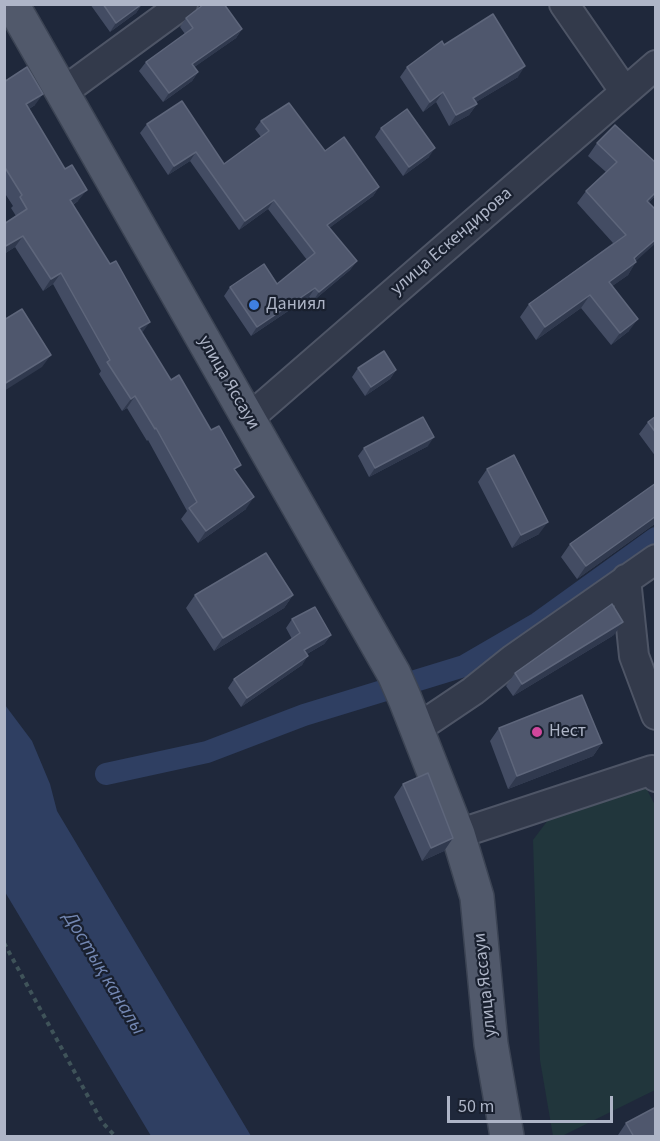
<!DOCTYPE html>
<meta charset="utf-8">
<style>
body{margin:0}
#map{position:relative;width:660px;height:1141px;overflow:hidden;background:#1f283b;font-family:"Source Sans 3",sans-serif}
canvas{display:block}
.frame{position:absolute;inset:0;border:6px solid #aeb5c7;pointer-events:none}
.scale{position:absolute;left:447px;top:1096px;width:166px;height:27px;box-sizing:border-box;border:3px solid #aeb5c7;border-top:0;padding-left:8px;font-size:18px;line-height:21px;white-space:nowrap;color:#aeb5c7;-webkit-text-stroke:4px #19202f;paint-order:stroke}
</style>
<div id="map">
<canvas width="660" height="1141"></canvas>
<div class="frame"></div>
<div class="scale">50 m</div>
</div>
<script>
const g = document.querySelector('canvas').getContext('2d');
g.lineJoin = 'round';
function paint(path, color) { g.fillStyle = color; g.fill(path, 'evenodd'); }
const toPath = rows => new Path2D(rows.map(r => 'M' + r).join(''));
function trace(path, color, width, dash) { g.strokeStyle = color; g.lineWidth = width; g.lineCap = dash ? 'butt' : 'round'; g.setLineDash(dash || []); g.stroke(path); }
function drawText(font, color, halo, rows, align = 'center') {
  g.font = font + ' "Source Sans 3",sans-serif'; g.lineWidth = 4.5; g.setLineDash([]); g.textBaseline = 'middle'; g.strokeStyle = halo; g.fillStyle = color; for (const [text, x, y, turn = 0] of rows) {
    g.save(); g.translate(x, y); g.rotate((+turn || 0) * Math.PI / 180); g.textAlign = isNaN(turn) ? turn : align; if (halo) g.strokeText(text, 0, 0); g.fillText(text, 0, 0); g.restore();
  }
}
paint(toPath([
 [643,782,655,805,655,1090,562,1136,553,1136,540,1060,533,840,560,804]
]), '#21363c');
paint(toPath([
 [5,705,32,741,50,784,57,811,251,1136,151,1136,5,892]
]), '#2f3f62');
trace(toPath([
 [106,774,207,752,304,715,464,666,538,623,656,538]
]), '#2f3f62', 22);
const minor = toPath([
 [564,4,625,92],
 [63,92,183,4],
 [248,419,656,65],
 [626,579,634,656,656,715],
 [418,728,473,691,513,659,656,559],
 [458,834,652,770,656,777]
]);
const major = toPath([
 [12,4,394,674,405,699,458,834,477,897,491,1044,507,1136]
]);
trace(minor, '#4e5566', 32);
trace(major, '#3c4454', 36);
trace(toPath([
 [4,943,102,1122,115,1136]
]), '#3f5359', 4, [4.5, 4.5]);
trace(minor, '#333a4b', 28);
trace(major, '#51596b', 33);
paint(toPath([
 [90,4,142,4,136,13,110,32],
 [186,18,242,29,236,38,194,67,198,72,192,81,163,102,139,71,146,62,185,34,180,27],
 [444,45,518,77,476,102,477,104,469,115,449,126,436,102,423,112,400,77,407,67],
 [4,82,35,105,29,109,78,201,73,205,142,333,171,380,236,472,246,509,198,543,181,519,187,511,148,440,147,441,127,408,122,411,99,374,101,371,53,284,43,291,15,247,4,254,4,224,16,216,11,208,13,206,4,192],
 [261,121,325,151,379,187,373,196,329,228,357,261,350,270,313,301,309,297,251,336,224,296,230,287,277,284,307,260,268,209,239,230,190,161,168,175,140,133,147,124,224,164,261,137,255,129],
 [381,128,429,157,403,176,375,137],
 [597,143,656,163,656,195,649,202,636,261,628,275,612,286,629,331,611,345,581,308,536,340,520,317,529,304,613,243,577,203,586,191,606,172,588,156],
 [358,368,396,370,390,379,365,396,352,377],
 [656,416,656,457,639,434,648,422],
 [428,446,369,477,358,456,364,448],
 [487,469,539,534,512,548,478,482],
 [656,483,656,523,577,579,561,557,570,544],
 [195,595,293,595,284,608,214,651,186,608],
 [292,619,331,635,324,644,307,654,302,665,241,707,228,688,234,679,292,639,286,628],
 [614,635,513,696,506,686,515,673],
 [499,728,602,743,593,756,508,789,490,741],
 [403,784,453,838,444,851,422,861,394,797],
 [626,1123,656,1137,618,1137,618,1135]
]), '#434c63');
paint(toPath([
 [142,4,136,13,110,32,116,23],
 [242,29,236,38,186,73,192,64],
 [525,66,518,77,466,108,473,98],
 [198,72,192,81,163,102,169,93],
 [443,92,436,102,423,112,430,102],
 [43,94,35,105,18,116,26,104],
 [477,104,469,115,449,126,456,115],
 [435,148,429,157,403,176,409,167],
 [196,152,190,161,168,175,174,166],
 [379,187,373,196,321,234,327,225],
 [87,190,78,201,61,212,70,200],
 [656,192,656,195,638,213,647,201],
 [274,200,268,209,239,230,245,221],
 [23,236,15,247,4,254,4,247],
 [656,239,656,243,627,269,636,262,628,275,600,295,609,282],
 [357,261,350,270,313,301,319,292],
 [61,273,53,284,43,291,51,279],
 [315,288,309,297,251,336,257,327],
 [590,295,581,308,536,340,545,327],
 [638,319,629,331,611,345,620,333],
 [150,322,142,333,139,328],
 [51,355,42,367,4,391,4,384],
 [396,370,390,379,365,396,371,387],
 [135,396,127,408,122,411,131,399],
 [434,437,428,446,369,477,375,468],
 [254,497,246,509,198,543,206,531],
 [656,516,656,523,577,579,586,566],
 [548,522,539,534,512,548,521,535],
 [293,595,284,608,214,651,223,638],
 [623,622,614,635,513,696,522,684],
 [331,635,324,644,298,659,304,650],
 [308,656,302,665,241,707,247,698],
 [602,743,593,756,508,789,517,776],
 [453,838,444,851,422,861,431,848]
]), '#30394e');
const building = toPath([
 [103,4,142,4,116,23,103,4],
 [204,4,224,4,242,29,192,64,198,72,169,93,146,62,193,28,186,18,204,4],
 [493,14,525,66,473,98,477,104,456,115,443,92,430,102,407,67,442,41,444,45,493,14],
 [27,67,43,94,26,104,65,169,72,165,87,190,70,200,110,264,116,261,150,322,139,328,171,380,179,375,211,430,219,426,241,465,234,469,254,497,206,531,189,508,197,502,156,428,155,429,135,396,131,399,107,362,110,360,61,273,51,279,23,236,4,247,4,224,27,209,20,197,22,195,4,166,4,82,27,67],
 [182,101,224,164,269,131,261,121,289,103,325,151,344,137,379,187,327,225,357,261,319,292,315,288,257,327,230,287,264,264,277,284,315,253,274,200,245,221,196,152,174,166,147,124,182,101],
 [407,109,435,148,409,167,381,128,407,109],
 [615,125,656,163,656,192,647,201,656,210,656,239,634,258,636,262,609,282,638,319,620,333,590,295,545,327,529,304,626,235,586,191,617,162,597,143,615,125],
 [22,309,51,355,4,384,4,320,22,309],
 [384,351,396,370,371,387,358,368,384,351],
 [656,416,656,433,648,422,656,416],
 [423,417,434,437,375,468,364,448,423,417],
 [514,455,548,522,521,535,487,469,514,455],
 [656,483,656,516,586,566,570,544,656,483],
 [266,553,293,595,223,638,195,595,266,553],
 [612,604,623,622,522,684,515,673,612,604],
 [315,607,331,635,304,650,308,656,247,698,234,679,300,633,292,619,315,607],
 [582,695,602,743,517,776,499,728,582,695],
 [428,773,453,838,431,848,403,784,428,773],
 [656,1107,656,1137,634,1137,626,1123,656,1107]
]);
paint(building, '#4f576d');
trace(building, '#5e667b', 1.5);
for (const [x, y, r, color] of [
 [254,305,6,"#3f7fe0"],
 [537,732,6,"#d1479c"]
]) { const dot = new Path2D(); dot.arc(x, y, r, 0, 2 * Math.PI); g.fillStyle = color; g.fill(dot); trace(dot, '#19202f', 2); }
drawText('18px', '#aeb5c7', '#19202f', [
 ["улица Ескендирова",452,242,-41],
 ["улица Яссауи",228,383,60],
 ["улица Яссауи",486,985,-96]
]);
drawText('18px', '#aeb5c7', '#19202f', [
 ["Даниял",266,305],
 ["Нест",549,732]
], 'left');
drawText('italic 20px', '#7387b2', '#19202f', [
 ["Достық каналы",103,974,59]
]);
</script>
